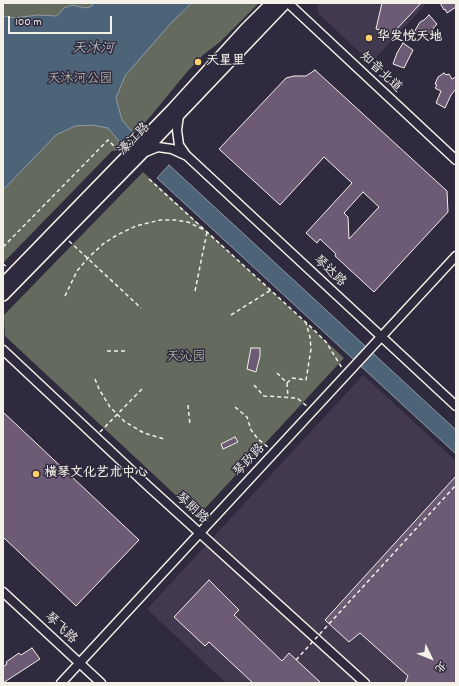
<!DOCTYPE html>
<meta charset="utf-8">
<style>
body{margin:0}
#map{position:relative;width:459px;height:686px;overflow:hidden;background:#2f2a3d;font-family:Dekko,"LXGW WenKai TC",sans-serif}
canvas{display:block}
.frame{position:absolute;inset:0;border:4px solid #f4f1e8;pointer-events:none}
.north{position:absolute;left:411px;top:638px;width:40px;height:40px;-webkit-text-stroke:3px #2f2a3d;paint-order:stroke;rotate:133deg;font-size:11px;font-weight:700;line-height:16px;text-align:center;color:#f4f1e8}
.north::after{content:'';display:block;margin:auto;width:14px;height:18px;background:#f4f1e8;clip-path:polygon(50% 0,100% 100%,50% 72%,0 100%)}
.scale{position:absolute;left:8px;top:16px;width:104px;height:18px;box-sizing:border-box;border:2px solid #f4f1e8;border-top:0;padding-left:5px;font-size:12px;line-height:14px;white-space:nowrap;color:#f4f1e8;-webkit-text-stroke:3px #2f2a3d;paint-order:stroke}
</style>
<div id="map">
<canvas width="459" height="686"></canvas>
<div class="frame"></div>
<div class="north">北</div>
<div class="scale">100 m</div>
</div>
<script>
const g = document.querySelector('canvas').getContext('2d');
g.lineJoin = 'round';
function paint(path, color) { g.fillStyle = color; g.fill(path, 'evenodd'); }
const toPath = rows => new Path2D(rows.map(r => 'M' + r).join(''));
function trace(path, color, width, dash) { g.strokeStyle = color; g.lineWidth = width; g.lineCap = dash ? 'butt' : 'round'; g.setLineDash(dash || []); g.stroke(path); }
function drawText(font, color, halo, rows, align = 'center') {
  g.font = font + ' Dekko,"LXGW WenKai TC",sans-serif'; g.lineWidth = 3; g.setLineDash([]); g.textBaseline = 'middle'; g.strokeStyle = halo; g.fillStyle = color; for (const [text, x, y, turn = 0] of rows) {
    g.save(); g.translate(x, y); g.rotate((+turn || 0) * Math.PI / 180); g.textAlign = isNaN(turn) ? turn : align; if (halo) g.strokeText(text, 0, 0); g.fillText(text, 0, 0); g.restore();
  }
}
paint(toPath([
 [317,3,427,3,371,63,318,13],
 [363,375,456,461,456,683,226,683,147,609]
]), '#42394e');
paint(toPath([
 [3,3,259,3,220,42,203,55,187,72,150,117,119,150,112,151,3,263],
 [143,172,344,358,198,516,5,336,4,315]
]), '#646a5d');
const water = toPath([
 [93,3,192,3,171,23,125,76,116,98,122,120,134,134,123,146,108,128,92,125,75,126,56,135,3,190,3,16,14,18,38,15,57,16,64,8,72,5,86,8,92,6,93,3],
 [169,165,456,430,456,454,157,178,169,165]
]);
paint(water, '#4d6378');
trace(water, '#909ca5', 1);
const building = toPath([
 [382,3,421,3,393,33,376,29,382,3],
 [440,3,456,3,456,7,447,13,445,9,444,10,440,3],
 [429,15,437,24,424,39,414,32,420,22,424,20,429,15],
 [403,43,413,50,404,68,393,64,397,53,403,43],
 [315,70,447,191,448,212,374,292,335,256,336,254,320,239,317,243,306,233,352,183,324,157,280,205,219,149,286,78,294,76,306,76,315,70],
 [363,192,379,207,349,239,348,217,344,213,363,192],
 [444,73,446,75,449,74,452,79,456,77,456,89,451,95,445,108,436,103,441,91,435,88,437,85,435,84,438,77,444,73],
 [251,348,260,348,260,356,256,372,247,369,251,348],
 [3,412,139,540,76,606,3,537,3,412],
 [235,437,238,442,223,449,221,444,235,437],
 [456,476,456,683,405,683,408,676,360,633,349,642,325,620,456,476],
 [209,580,239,610,234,615,282,661,289,653,321,683,253,683,209,642,205,646,174,617,209,580],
 [32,648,40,659,3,683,3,667,7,664,6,662,19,653,21,655,32,648]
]);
paint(building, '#6d5b75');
trace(building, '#f4f1e8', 1);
const street = toPath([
 [288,3,456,160],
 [179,115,177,130,179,145,186,155,456,406],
 [143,153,158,147,172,149,185,155],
 [3,350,149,487,365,683],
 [3,592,101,683],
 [61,683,456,256]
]);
const secondary = toPath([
 [3,284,173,109,246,29,272,3],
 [3,295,141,154,285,3]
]);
trace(street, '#f4f1e8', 11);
trace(secondary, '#f4f1e8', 14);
trace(toPath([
 [149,179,312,328,326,342,342,368],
 [69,241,141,308],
 [3,247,108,140,119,151],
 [3,264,6,266],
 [195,291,207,232],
 [65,296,77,271,88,258,103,244,117,235,136,226,160,220,175,220,188,222,204,230],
 [231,315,271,290],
 [107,351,125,351],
 [277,373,287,383,288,397],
 [95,379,99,389,110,407,125,422,144,433,164,439],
 [287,383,292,378,306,380,311,349,310,337,306,323],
 [254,385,264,396,297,398,308,407],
 [188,405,190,425],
 [235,407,247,417,251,430,258,439,269,448],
 [100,432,142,389]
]), '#f4f1e8', 1.5, [4, 3]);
trace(street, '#2f2a3d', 8);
trace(secondary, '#2f2a3d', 11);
trace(toPath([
 [296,660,456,485]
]), '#f4f1e8', 1.5, [4, 3]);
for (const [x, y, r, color] of [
 [369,38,4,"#ffd166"],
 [198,62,4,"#ffd166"],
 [36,474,4,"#ffd166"]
]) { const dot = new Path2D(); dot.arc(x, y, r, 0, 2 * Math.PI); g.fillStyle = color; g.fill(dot); trace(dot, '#2f2a3d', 1.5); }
drawText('bold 13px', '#f4f1e8', '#2f2a3d', [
 ["华发悦天地",377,38],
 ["天星里",206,62],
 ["横琴文化艺术中心",44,474]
], 'left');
drawText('13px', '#f4f1e8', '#2f2a3d', [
 ["知音北道",380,73,43],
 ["濠江路",135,140,-46],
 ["琴达路",329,272,43],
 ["琴政路",250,461,-47],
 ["琴朗路",191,509,42],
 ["琴飞路",60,629,43]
]);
drawText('13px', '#b3b4a9', '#2f2a3d', [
 ["天沐河公园",80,80],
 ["天沁园",186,358]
]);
drawText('italic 14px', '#b1b8bb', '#2f2a3d', [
 ["天沐河",93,50]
]);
</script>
